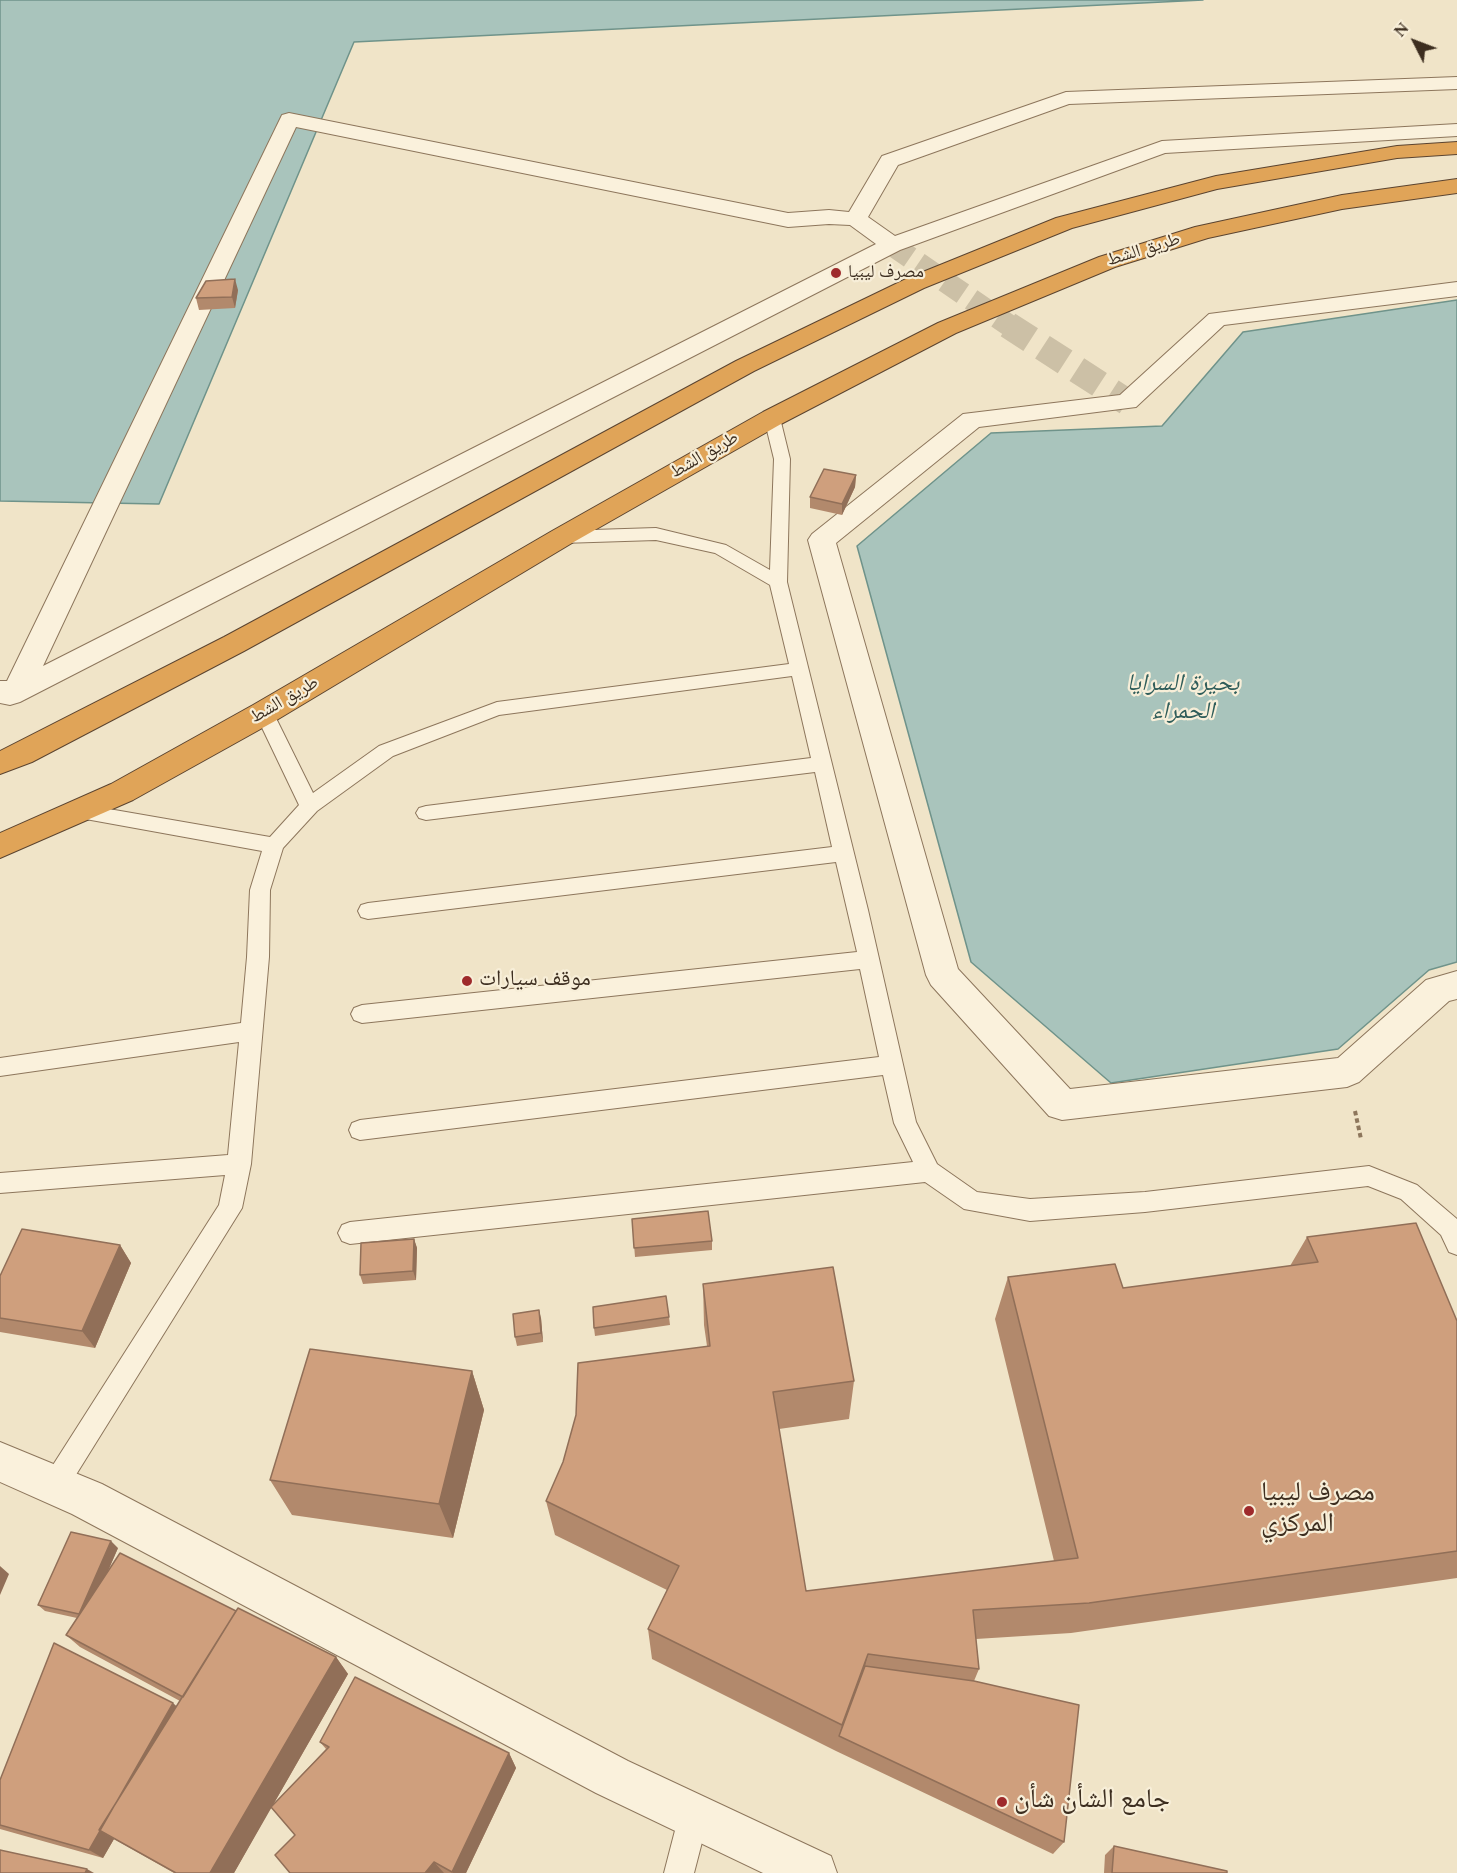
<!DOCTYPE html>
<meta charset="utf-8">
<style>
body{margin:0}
#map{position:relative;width:1457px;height:1873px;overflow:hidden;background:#f0e4c8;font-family:Spectral,serif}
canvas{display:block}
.north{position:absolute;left:1385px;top:12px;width:60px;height:60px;-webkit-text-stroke:4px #f7eed8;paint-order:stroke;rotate:312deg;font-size:16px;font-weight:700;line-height:24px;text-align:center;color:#3d2e20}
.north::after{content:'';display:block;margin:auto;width:21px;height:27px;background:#3d2e20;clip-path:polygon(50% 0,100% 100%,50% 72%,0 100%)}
</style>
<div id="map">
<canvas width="1457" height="1873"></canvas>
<div class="north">N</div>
</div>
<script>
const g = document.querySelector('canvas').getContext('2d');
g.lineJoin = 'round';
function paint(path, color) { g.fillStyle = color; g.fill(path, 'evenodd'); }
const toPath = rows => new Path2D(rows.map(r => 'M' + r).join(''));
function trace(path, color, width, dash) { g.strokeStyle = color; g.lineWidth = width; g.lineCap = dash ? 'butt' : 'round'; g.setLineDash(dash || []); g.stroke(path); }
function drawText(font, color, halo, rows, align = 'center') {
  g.font = font + ' Spectral,"Noto Naskh Arabic",serif'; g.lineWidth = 4.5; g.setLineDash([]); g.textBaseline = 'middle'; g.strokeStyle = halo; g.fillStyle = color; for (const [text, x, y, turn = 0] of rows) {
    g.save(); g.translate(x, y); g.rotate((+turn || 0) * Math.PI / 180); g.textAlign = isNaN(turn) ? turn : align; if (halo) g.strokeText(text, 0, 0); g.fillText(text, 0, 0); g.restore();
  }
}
const water = toPath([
 [0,0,1203,0,354,42,159,504,0,501,0,0],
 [1457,300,1457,962,1429,970,1338,1049,1111,1083,971,962,857,546,991,433,1162,426,1243,332,1457,300]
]);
paint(water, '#a9c4bc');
trace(water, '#6f938a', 1.5);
trace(toPath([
 [892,245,1010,326]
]), '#ccc0a6', 22, [22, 10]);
trace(toPath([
 [1008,325,1127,402]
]), '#ccc0a6', 27, [27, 14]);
const lane = toPath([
 [772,413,780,418,790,459,787,582,868,910,916,1122,937,1164,977,1192,1030,1199,1145,1192,1369,1166,1417,1185,1457,1219,1457,1255,1449,1252,1441,1235,1401,1199,1368,1186,1145,1212,1030,1221,964,1209,925,1182,350,1244,342,1241,338,1233,342,1225,350,1222,913,1162,894,1123,883,1075,360,1140,352,1137,349,1130,352,1123,360,1120,879,1057,860,969,362,1023,354,1020,351,1014,354,1008,362,1005,857,952,836,862,368,919,361,917,358,911,361,905,368,903,832,847,815,772,426,820,419,818,416,813,419,808,426,806,811,758,792,676,499,715,393,756,317,811,283,848,270,890,269,957,251,1164,242,1208,64,1494,55,1498,46,1494,42,1485,46,1476,219,1205,225,1175,0,1193,0,1173,228,1155,239,1042,0,1076,0,1058,241,1023,247,957,250,890,262,851,80,818,73,816,70,811,73,806,80,804,270,837,299,805,255,713,257,708,264,706,271,708,313,793,379,746,497,702,789,664,770,585,715,553,656,540,562,543,556,541,553,537,556,533,562,531,656,528,726,545,770,570,774,459,764,418,772,413],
 [694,1800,704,1805,709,1815,694,1873,664,1873,679,1815,684,1805,694,1800]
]);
const street = toPath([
 [1457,77,1457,89,1069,104,898,165,868,217,895,236,1162,141,1457,124,1457,136,1165,153,900,250,20,702,10,705,0,703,0,681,7,681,282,115,289,113,788,213,829,210,849,212,882,156,1066,92,1457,77],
 [296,127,788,227,829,224,850,225,876,244,43,666,296,127],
 [1457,282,1457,296,1224,325,1136,407,979,427,836,543,958,969,1070,1089,1338,1058,1426,980,1457,971,1457,999,1449,1001,1359,1082,1347,1087,1062,1120,1049,1116,931,985,926,975,808,540,812,534,963,414,1120,395,1209,314,1457,282],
 [0,1442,102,1484,628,1761,831,1856,837,1873,763,1873,596,1793,72,1514,0,1482,0,1442]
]);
const highway = toPath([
 [1457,142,1457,154,1397,158,1217,189,1072,228,924,288,754,371,244,651,32,762,0,774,0,751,224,637,736,361,908,278,1056,218,1216,176,1397,146,1457,142],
 [1457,179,1457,193,1342,209,1208,238,1115,267,956,333,781,424,572,543,275,721,133,800,0,858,0,833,111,784,253,705,552,531,763,412,938,323,1099,257,1195,227,1342,195,1457,179]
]);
trace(lane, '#8d765c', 2);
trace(street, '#8d765c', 2);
trace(highway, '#5b4430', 2);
trace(toPath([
 [1355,1111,1361,1139]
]), '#8d765c', 4, [4.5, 3]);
paint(lane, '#faf1dc');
paint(street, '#faf1dc');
paint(highway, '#e0a458');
paint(toPath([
 [238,290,235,308,199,310,196,298],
 [856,475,855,487,842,515,810,508,810,497],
 [632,1219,712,1241,712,1250,635,1257],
 [1307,1237,1457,1321,1457,1578,1071,1633,976,1639,979,1669,974,1681,1064,1842,1053,1854,836,1751,652,1659,648,1629,667,1590,555,1535,546,1501,707,1346,704,1325,703,1284,854,1381,849,1419,779,1429,806,1591,1054,1561,995,1319,1008,1277,1123,1288,1290,1266],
 [414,1239,417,1248,416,1280,363,1284,360,1275],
 [120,1245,131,1263,95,1348,0,1332,0,1276],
 [669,1317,670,1325,595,1336,594,1328],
 [541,1318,543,1342,517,1346,515,1337],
 [472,1371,484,1410,453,1538,292,1515,270,1480],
 [118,1548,108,1571,236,1611,336,1657,348,1674,273,1805,326,1749,320,1742,509,1753,516,1768,466,1873,290,1873,295,1835,271,1807,234,1873,174,1873,114,1839,103,1858,0,1829,0,1780,177,1706,180,1701,80,1647,66,1635,77,1618,45,1611,38,1605],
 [1114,1846,1227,1873,1104,1873,1105,1855]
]), '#b2896c');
paint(toPath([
 [235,279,238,290,235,308,232,297],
 [856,475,855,487,842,515,842,504],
 [414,1239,417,1248,416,1280,413,1271],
 [120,1245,131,1263,95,1348,82,1331],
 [539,1310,541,1318,543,1342,541,1333],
 [472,1371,484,1410,453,1538,439,1504],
 [111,1541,118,1548,86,1621,79,1614],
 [0,1566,9,1574,0,1595],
 [868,1654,861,1683,839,1736,842,1725],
 [336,1657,348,1674,234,1873,210,1873],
 [173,1703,185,1714,100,1831],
 [509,1753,516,1768,466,1873,453,1873,452,1872],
 [100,1831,114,1839,103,1858,89,1850],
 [434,1862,444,1873,425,1873],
 [87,1869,94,1873,85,1873]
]), '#916f58');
const building = toPath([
 [235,279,232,297,196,298,206,281,235,279],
 [824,469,856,475,842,504,810,497,824,469],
 [708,1211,712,1241,634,1248,632,1219,708,1211],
 [1416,1223,1457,1321,1457,1551,1089,1603,973,1610,979,1669,868,1654,842,1725,648,1629,679,1566,546,1501,563,1462,576,1415,578,1363,710,1346,703,1284,833,1267,854,1381,773,1392,806,1591,1078,1558,1008,1277,1115,1264,1123,1288,1318,1262,1307,1237,1416,1223],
 [22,1229,120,1245,82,1331,0,1318,0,1276,22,1229],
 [414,1239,413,1271,360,1275,361,1243,414,1239],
 [666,1296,669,1317,594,1328,593,1307,666,1296],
 [539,1310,541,1333,515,1337,513,1314,539,1310],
 [310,1349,472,1371,439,1504,270,1480,310,1349],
 [71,1532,111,1541,79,1614,38,1605,71,1532],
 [120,1553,236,1611,183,1697,66,1635,120,1553],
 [238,1608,336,1657,210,1873,176,1873,99,1830,238,1608],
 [54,1643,173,1703,89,1850,0,1825,0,1780,54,1643],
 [865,1666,974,1681,1079,1705,1064,1842,839,1736,865,1666],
 [355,1677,509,1753,452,1872,434,1862,425,1873,290,1873,275,1855,295,1835,271,1807,329,1747,320,1742,355,1677],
 [1114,1846,1227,1871,1227,1873,1112,1873,1114,1846],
 [0,1850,87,1869,85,1873,0,1873,0,1850]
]);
paint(building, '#cf9f7d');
trace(building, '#916f58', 1.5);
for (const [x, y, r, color] of [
 [836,273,6,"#9e2a2b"],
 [467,981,6,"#9e2a2b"],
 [1249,1511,6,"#9e2a2b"],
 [1002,1802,6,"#9e2a2b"]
]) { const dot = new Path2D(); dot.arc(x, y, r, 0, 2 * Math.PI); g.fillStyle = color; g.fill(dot); trace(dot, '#f7eed8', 2); }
drawText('18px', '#3d2e20', '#f7eed8', [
 ["طريق الشط",1144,251,-17],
 ["طريق الشط",705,456,-30],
 ["طريق الشط",285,701,-30]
]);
drawText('18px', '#3d2e20', '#f7eed8', [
 ["مصرف ليبيا",848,273]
], 'left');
drawText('22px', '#3d2e20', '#f7eed8', [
 ["موقف سيارات",479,981]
], 'left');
drawText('italic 24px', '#2f5d5a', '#f7eed8', [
 ["بحيرة السرايا",1183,685],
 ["الحمراء",1183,713]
]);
drawText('27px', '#3d2e20', '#f7eed8', [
 ["مصرف ليبيا",1261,1495],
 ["المركزي",1261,1526],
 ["جامع الشأن شأن",1014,1802]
], 'left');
</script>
